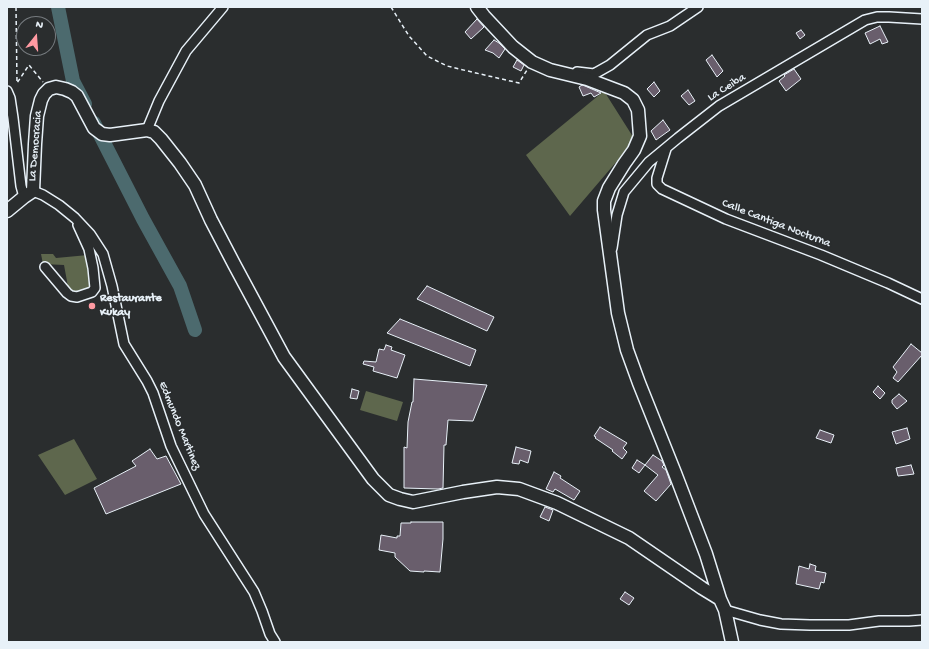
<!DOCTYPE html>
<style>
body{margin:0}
#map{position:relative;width:929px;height:649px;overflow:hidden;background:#2a2d2e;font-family:"Gochi Hand",sans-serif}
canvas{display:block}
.frame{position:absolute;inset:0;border:8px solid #e8f1f8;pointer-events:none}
.north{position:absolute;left:16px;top:16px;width:40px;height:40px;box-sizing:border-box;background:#2a2d2e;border:1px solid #767b7f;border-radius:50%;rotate:17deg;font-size:11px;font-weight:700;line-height:16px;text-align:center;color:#e8f1f8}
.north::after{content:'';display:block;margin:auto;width:14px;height:18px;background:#ff9aa2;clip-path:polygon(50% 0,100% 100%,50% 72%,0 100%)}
</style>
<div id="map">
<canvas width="929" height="649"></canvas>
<div class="frame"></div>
<div class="north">N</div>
</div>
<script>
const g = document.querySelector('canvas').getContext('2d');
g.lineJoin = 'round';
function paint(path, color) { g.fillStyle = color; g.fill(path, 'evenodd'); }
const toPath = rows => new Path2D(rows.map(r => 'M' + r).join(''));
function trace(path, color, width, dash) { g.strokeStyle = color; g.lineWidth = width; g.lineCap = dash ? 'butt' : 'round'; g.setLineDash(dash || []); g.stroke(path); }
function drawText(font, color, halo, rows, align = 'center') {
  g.font = font + ' "Gochi Hand",sans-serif'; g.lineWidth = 3; g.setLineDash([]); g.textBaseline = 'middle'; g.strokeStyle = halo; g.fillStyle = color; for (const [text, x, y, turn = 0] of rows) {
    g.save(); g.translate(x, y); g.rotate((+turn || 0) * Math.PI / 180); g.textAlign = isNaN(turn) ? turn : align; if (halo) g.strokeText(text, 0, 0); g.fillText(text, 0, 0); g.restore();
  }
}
paint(toPath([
 [604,91,635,140,570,216,526,155],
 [41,254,53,254,56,258,88,255,93,289,69,292,64,265,43,264],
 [366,391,403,402,397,421,360,410],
 [74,439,97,479,65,495,38,455]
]), '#5e674d');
trace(toPath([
 [58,7,73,81,85,104],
 [94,123,143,219,180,286,195,330]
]), '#4c6a6e', 14);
const building = toPath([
 [477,19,484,27,471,39,465,32,477,19],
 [880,26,888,42,882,44,880,39,870,44,865,33,880,26],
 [801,30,805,35,800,39,796,33,801,30],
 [494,40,499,43,505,49,499,58,493,53,485,50,494,40],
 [712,55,723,71,717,77,706,60,712,55],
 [517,60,524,65,521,71,513,67,517,60],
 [794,69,801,79,786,91,779,81,785,76,784,75,794,69],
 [654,82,660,91,654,97,647,89,654,82],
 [582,85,585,86,601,93,594,97,591,93,583,96,579,87,582,85],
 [688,90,695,101,689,105,681,96,688,90],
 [663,120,670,130,656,140,651,131,663,120],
 [427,286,494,317,487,331,417,299,427,286],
 [400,319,476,350,470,366,387,333,400,319],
 [911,344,922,353,922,355,898,382,893,378,897,372,893,367,911,344],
 [386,345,392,347,391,350,405,355,397,378,373,371,374,367,363,364,364,361,376,362,379,349,384,350,386,345],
 [414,379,487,385,473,421,448,420,446,445,444,445,443,488,438,489,404,488,404,447,407,448,408,422,412,402,413,402,414,379],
 [878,386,885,393,880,399,873,392,878,386],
 [352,389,359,391,357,399,350,398,352,389],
 [899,394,907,401,897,409,892,403,892,400,899,394],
 [600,427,627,443,623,448,627,452,622,459,612,451,613,450,595,438,596,437,594,436,600,427],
 [907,428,910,439,896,444,892,432,907,428],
 [820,430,834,435,831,443,816,438,820,430],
 [516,447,531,451,528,463,520,460,519,464,512,463,516,447],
 [150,449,157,459,166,456,181,484,106,514,94,488,136,466,132,461,150,449],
 [653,455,662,461,664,465,662,467,666,470,671,484,656,501,644,491,658,475,645,465,653,455],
 [637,460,645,465,639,473,632,468,637,460],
 [911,465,914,474,898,476,896,468,911,465],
 [554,472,561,476,560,478,580,491,574,500,555,489,553,492,546,489,554,472],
 [545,507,553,510,549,521,540,517,545,507],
 [411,522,443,522,443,539,440,572,424,571,424,572,410,571,395,557,395,553,379,550,381,535,397,538,397,536,400,536,401,523,411,523,411,522],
 [810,564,816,566,815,571,826,573,824,583,821,582,819,589,796,584,799,566,809,569,810,564],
 [625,592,634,598,629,605,620,599,625,592]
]);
paint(building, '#695e6c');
trace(building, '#e8f1f8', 1);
const street = toPath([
 [577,72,594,74,610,65,647,35,670,26,698,7],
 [7,91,10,98,13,118,21,186,24,197],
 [147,130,159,101,186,51,223,7],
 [666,149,657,178,657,184,662,189,726,219,821,255,888,283,922,299],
 [33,191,43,195,59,205,75,218,90,234,103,254,112,286,124,344,147,381,153,393,171,446,204,514,254,592,262,611,270,634,275,642],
 [612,248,617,215,624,192,649,162,678,138,719,106,865,20,877,17,889,17,922,19],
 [45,267,67,293,71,296,77,297,92,292,95,288,93,268,89,249,78,225],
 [725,610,760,620,781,624,810,625,849,625,879,621,909,621,922,620]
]);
const secondary = toPath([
 [477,7,484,16,513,47,532,62,550,70,587,79,624,93,633,100,638,110,640,136,634,150,624,164,609,188,604,201,604,210,618,313,627,350,639,383,675,473,706,554,720,599,725,610,732,642],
 [7,211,24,197,33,191,35,144,37,116,41,100,44,94,49,89,56,87,65,89,72,92,77,96,94,128,102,134,110,135,147,130,154,132,161,139,180,163,195,185,211,220,234,264,284,357,373,479,389,495,400,499,413,502,463,492,497,487,519,489,557,503,629,538,702,588,720,599]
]);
trace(street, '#e8f1f8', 12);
trace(secondary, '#e8f1f8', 15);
trace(toPath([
 [16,7,17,83,29,65,43,82],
 [391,7,409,36,427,56,447,66,476,73,506,80,519,83,527,70]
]), '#e8f1f8', 1.5, [4, 3]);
trace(street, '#2a2d2e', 9);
trace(secondary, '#2a2d2e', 12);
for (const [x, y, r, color] of [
 [92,306,4,"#ff9aa2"]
]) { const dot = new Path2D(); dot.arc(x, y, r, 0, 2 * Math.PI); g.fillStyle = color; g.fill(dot); trace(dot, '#2a2d2e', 1.5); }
drawText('12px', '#e8f1f8', '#2a2d2e', [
 ["La Ceiba",727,88,-32],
 ["La Democracia",36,146,-85],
 ["Calle Cantiga Nocturna",776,224,21],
 ["Edmundo Martinez",179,426,68]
]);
drawText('bold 12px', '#e8f1f8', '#2a2d2e', [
 ["Restaurante",100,299],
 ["Kukay",100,313]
], 'left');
</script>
